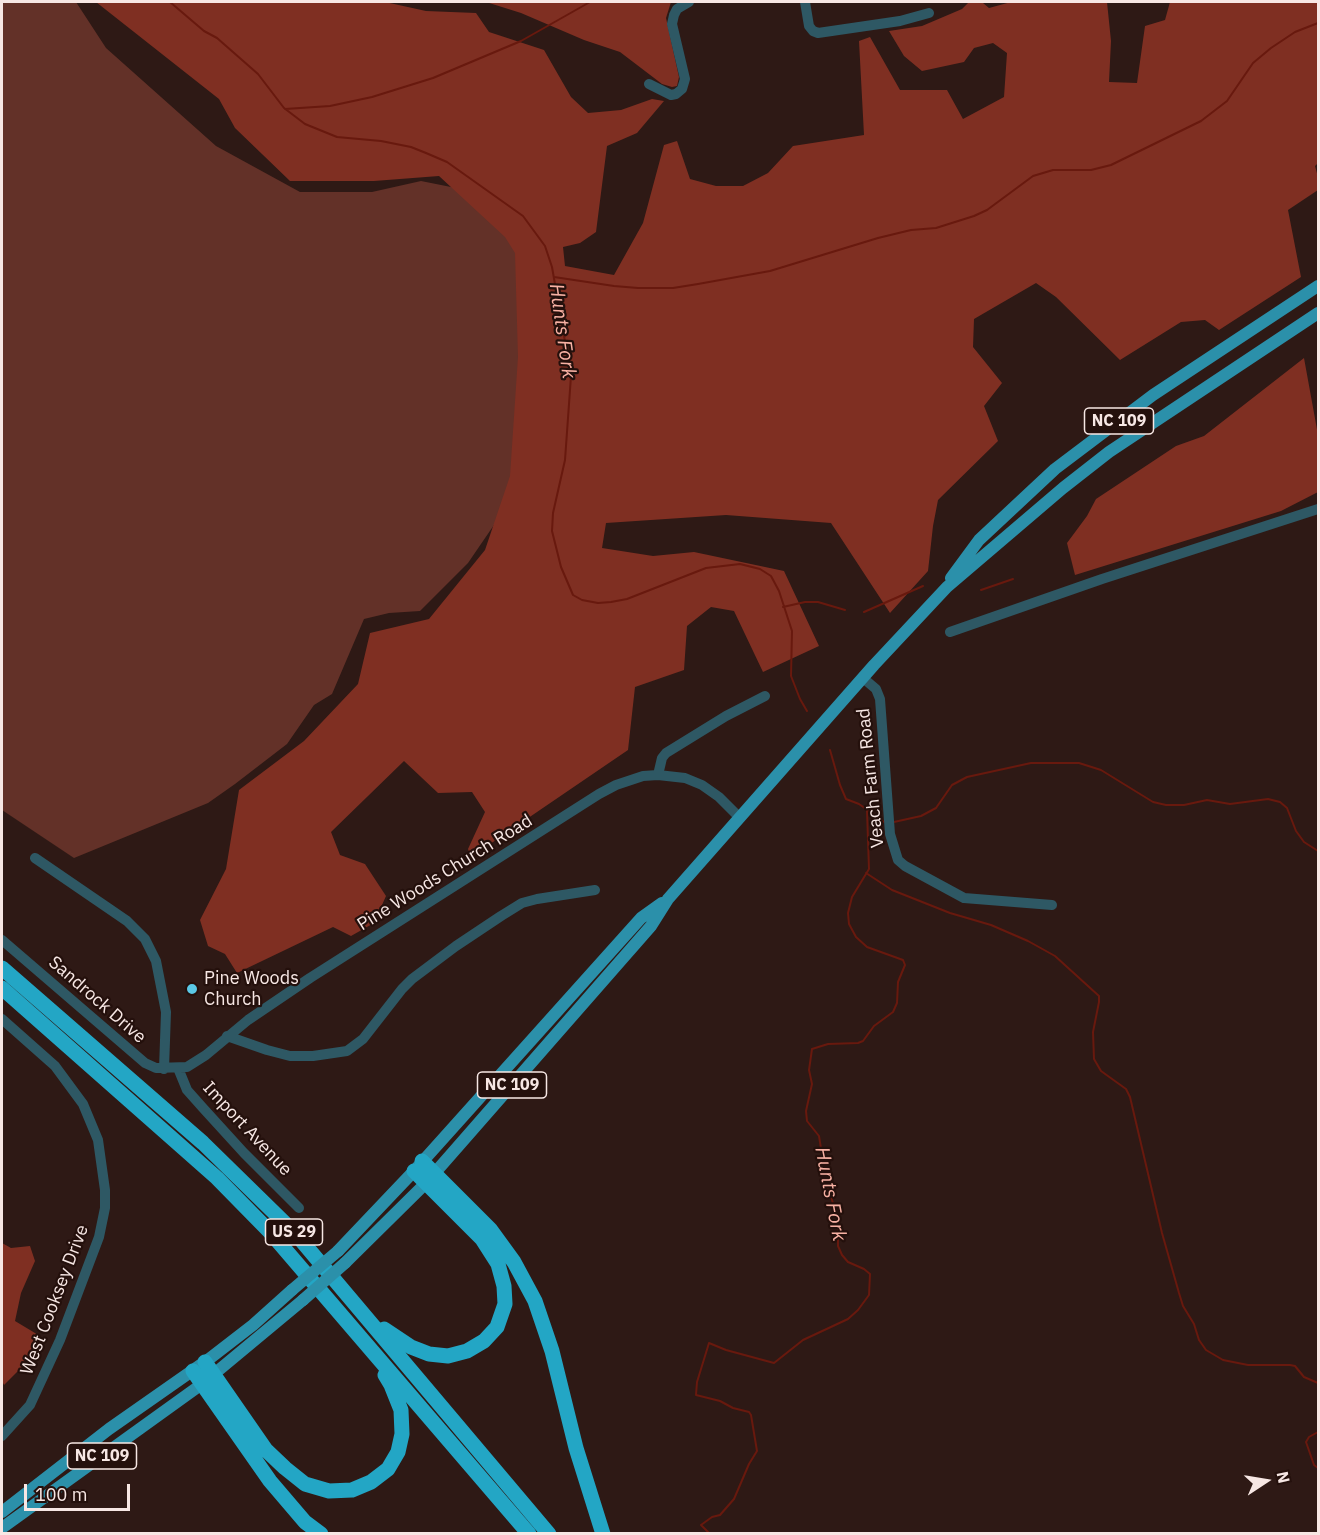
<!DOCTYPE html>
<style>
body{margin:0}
#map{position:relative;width:1320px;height:1535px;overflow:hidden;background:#2e1915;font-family:"IBM Plex Sans",sans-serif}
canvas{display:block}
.frame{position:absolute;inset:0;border:3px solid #f7e7e4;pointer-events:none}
.north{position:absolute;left:1236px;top:1451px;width:60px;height:60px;-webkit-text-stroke:4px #24100c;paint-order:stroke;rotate:78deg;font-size:16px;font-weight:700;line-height:24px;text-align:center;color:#f7e7e4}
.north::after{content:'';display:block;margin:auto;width:21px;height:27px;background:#f7e7e4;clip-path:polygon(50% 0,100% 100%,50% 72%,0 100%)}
.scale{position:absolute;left:24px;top:1484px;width:106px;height:27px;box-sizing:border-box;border:3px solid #f7e7e4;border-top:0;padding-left:8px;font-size:18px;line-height:21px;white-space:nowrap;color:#f7e7e4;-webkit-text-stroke:4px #24100c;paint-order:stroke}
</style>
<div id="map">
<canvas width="1320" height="1535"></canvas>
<div class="frame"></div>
<div class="north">N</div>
<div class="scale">100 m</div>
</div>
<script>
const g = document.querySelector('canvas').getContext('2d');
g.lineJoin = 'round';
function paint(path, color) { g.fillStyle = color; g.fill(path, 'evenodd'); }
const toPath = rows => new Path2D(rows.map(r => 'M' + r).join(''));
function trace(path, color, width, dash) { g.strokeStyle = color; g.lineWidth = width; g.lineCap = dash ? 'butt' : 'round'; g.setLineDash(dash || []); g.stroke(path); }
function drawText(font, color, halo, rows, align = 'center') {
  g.font = font + ' "IBM Plex Sans",sans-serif'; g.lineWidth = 4.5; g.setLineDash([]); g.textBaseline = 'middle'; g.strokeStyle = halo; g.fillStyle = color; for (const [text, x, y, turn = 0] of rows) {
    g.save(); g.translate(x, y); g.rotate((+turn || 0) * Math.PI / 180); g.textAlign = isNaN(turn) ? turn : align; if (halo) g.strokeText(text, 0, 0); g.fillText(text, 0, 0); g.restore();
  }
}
paint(toPath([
 [2,2,76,2,106,48,216,146,300,192,372,192,421,181,461,189,518,241,524,326,509,503,468,563,420,611,389,613,364,619,332,694,314,705,287,744,235,784,208,803,74,858,2,810]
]), '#633128');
paint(toPath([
 [96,2,385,2,426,11,476,13,489,32,544,50,571,97,588,113,621,110,652,99,664,101,637,133,607,146,596,232,580,243,563,247,565,266,614,275,643,223,664,145,677,141,690,179,716,186,743,186,768,173,793,146,864,135,859,41,870,37,900,90,947,90,963,119,1004,97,1007,53,993,43,974,48,964,62,922,71,904,56,889,31,922,26,962,9,969,2,983,3,989,8,1011,2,1107,2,1111,41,1109,82,1137,83,1145,26,1165,20,1170,2,1318,2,1318,163,1315,166,1318,177,1318,190,1288,210,1301,277,1219,330,1205,320,1181,322,1120,360,1056,297,1036,283,974,319,973,347,1002,383,984,406,998,441,938,500,933,526,928,571,890,613,831,523,726,515,606,523,602,548,653,556,694,552,784,571,819,646,763,672,734,611,711,607,687,626,684,670,635,687,628,750,471,857,468,849,485,812,472,792,438,793,404,761,331,832,340,855,365,864,386,896,374,923,351,936,333,927,237,973,225,954,208,946,200,920,226,869,239,790,304,741,358,684,370,633,429,619,485,550,510,476,518,357,515,253,505,237,439,176,374,181,290,181,235,128,219,99],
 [486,2,671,2,666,18,679,77,677,86,672,87,662,84,620,52,584,40,521,13],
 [1304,358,1318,435,1318,492,1281,511,1075,575,1067,543,1087,516,1096,499,1176,446,1204,436],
 [2,1243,11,1248,30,1246,35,1261,21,1293,15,1321,40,1336,38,1351,4,1385,2,1381]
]), '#7f2f22');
trace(toPath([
 [170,2,204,31,217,38,258,74,284,108,305,124,337,137,381,141,411,147,426,153,447,162,523,216,545,246,552,267,571,376,565,460,553,513,552,531,561,567,573,595,582,600,598,603,611,602,627,599,706,568,740,564,760,569,771,576,779,591,792,631,791,676,800,699,807,711],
 [285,109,330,106,372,97,433,78,521,41,590,2],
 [554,277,614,286,638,288,673,288,698,284,770,271,878,238,911,230,936,228,974,216,987,210,1033,176,1053,170,1091,170,1111,165,1201,121,1227,101,1253,63,1271,48,1295,32,1318,23],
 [981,590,1013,579],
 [783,607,805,602,818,602,845,610],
 [864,612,923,586],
 [830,750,840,785,846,799,859,804,884,822],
 [894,822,921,816,936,808,952,785,967,777,1031,763,1079,763,1101,770,1153,802,1166,805,1184,805,1207,800,1230,804,1268,799,1280,802,1287,808,1296,831,1304,842,1318,851],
 [866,873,892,890,950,913,991,925,1028,941,1055,956,1099,996,1099,1002,1093,1032,1094,1059,1101,1071,1126,1089,1130,1097,1162,1233,1179,1293,1183,1306,1194,1324,1199,1340,1206,1350,1223,1360,1248,1365,1290,1365,1295,1366,1304,1377,1318,1383],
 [1318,1432,1309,1437,1306,1442,1314,1465,1318,1468],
 [710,1534,701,1525,712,1517,720,1515,734,1499,749,1464,757,1451,751,1415,749,1412,733,1408,720,1401,696,1395,697,1382,709,1343,726,1350,774,1363,803,1340,848,1319,858,1310,869,1295,870,1274,864,1269,848,1262,842,1255,838,1246,838,1220,826,1180,819,1136,807,1121,806,1111,812,1084,809,1070,812,1049,828,1044,858,1043,863,1041,874,1026,893,1012,897,1003,898,982,905,965,903,960,867,947,856,937,849,924,848,913,852,897,869,869,867,811]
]), '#68190e', 2);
trace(toPath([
 [805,2,809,26,813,31,818,33,900,21,929,13],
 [649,84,671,95,676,94,682,89,685,79,672,24,674,15,677,9,689,2],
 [950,632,1102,579,1318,509],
 [863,678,876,689,880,699,890,834,898,860,905,866,964,898,1052,905],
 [658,775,662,758,666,753,726,716,765,696],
 [35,858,127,921,145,939,156,961,166,1012,164,1069],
 [2,940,145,1063,156,1068,187,1067,206,1055,248,1020,310,978,599,794,616,785,643,776,658,775,685,778,702,785,719,797,740,818],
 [2,1019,55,1066,83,1104,98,1140,105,1190,105,1208,99,1237,60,1340,30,1405,2,1436],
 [227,1036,267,1050,290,1056,313,1056,347,1051,363,1039,402,989,412,979,456,946,501,916,522,903,537,899,595,890],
 [178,1068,187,1090,203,1108,244,1153,299,1208]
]), '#2e5864', 10);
trace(toPath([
 [951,578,979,540,1055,469,1153,395,1318,286],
 [338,1251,414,1171,641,918,662,903],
 [345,1263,426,1183,651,926,668,899,874,665,947,587,1063,488,1109,452,1318,313],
 [2,1512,109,1429,209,1359,253,1325,292,1290],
 [2,1528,202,1384,303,1300]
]), '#2b90aa', 12);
trace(toPath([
 [2,968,203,1143,295,1233,549,1534],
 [2,988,217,1178,270,1232,529,1534],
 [422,1161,490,1229,514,1262,535,1301,552,1351,576,1448,603,1534],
 [384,1329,411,1347,429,1354,448,1356,467,1351,484,1341,497,1327,505,1304,504,1286,498,1264,482,1239,414,1171],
 [205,1362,266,1450,285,1468,305,1484,329,1491,352,1490,371,1482,388,1469,398,1452,402,1434,401,1410,391,1385,385,1375],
 [193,1371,270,1481,305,1522,321,1534]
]), '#23a6c5', 15);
trace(toPath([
 [292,1290,338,1251],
 [303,1300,345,1263]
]), '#2b90aa', 12);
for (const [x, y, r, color] of [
 [192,989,6,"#5bc8e6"]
]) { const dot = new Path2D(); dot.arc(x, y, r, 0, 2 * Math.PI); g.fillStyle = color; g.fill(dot); trace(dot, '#24100c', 2); }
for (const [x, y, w] of [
 [1119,421,69],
 [512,1085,69],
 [294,1232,57],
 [102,1456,69]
]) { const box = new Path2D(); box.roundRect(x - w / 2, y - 13, w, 26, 4.5); g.fillStyle = '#24100c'; g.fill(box); trace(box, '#f7e7e4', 1.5); }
drawText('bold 16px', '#f7e7e4', null, [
 ["NC 109",1119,421],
 ["NC 109",512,1085],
 ["US 29",294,1232],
 ["NC 109",102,1456]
]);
drawText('18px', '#f7e7e4', '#24100c', [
 ["Veach Farm Road",871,778,-96],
 ["Pine Woods Church Road",445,873,-32],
 ["Sandrock Drive",97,1000,41],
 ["Import Avenue",247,1129,47],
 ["West Cooksey Drive",55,1300,-69]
]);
drawText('18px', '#f7e7e4', '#24100c', [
 ["Pine Woods",204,979],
 ["Church",204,1000]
], 'left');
drawText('italic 20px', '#f8b1a3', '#24100c', [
 ["Hunts Fork",562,331,82],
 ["Hunts Fork",830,1194,79]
]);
</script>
